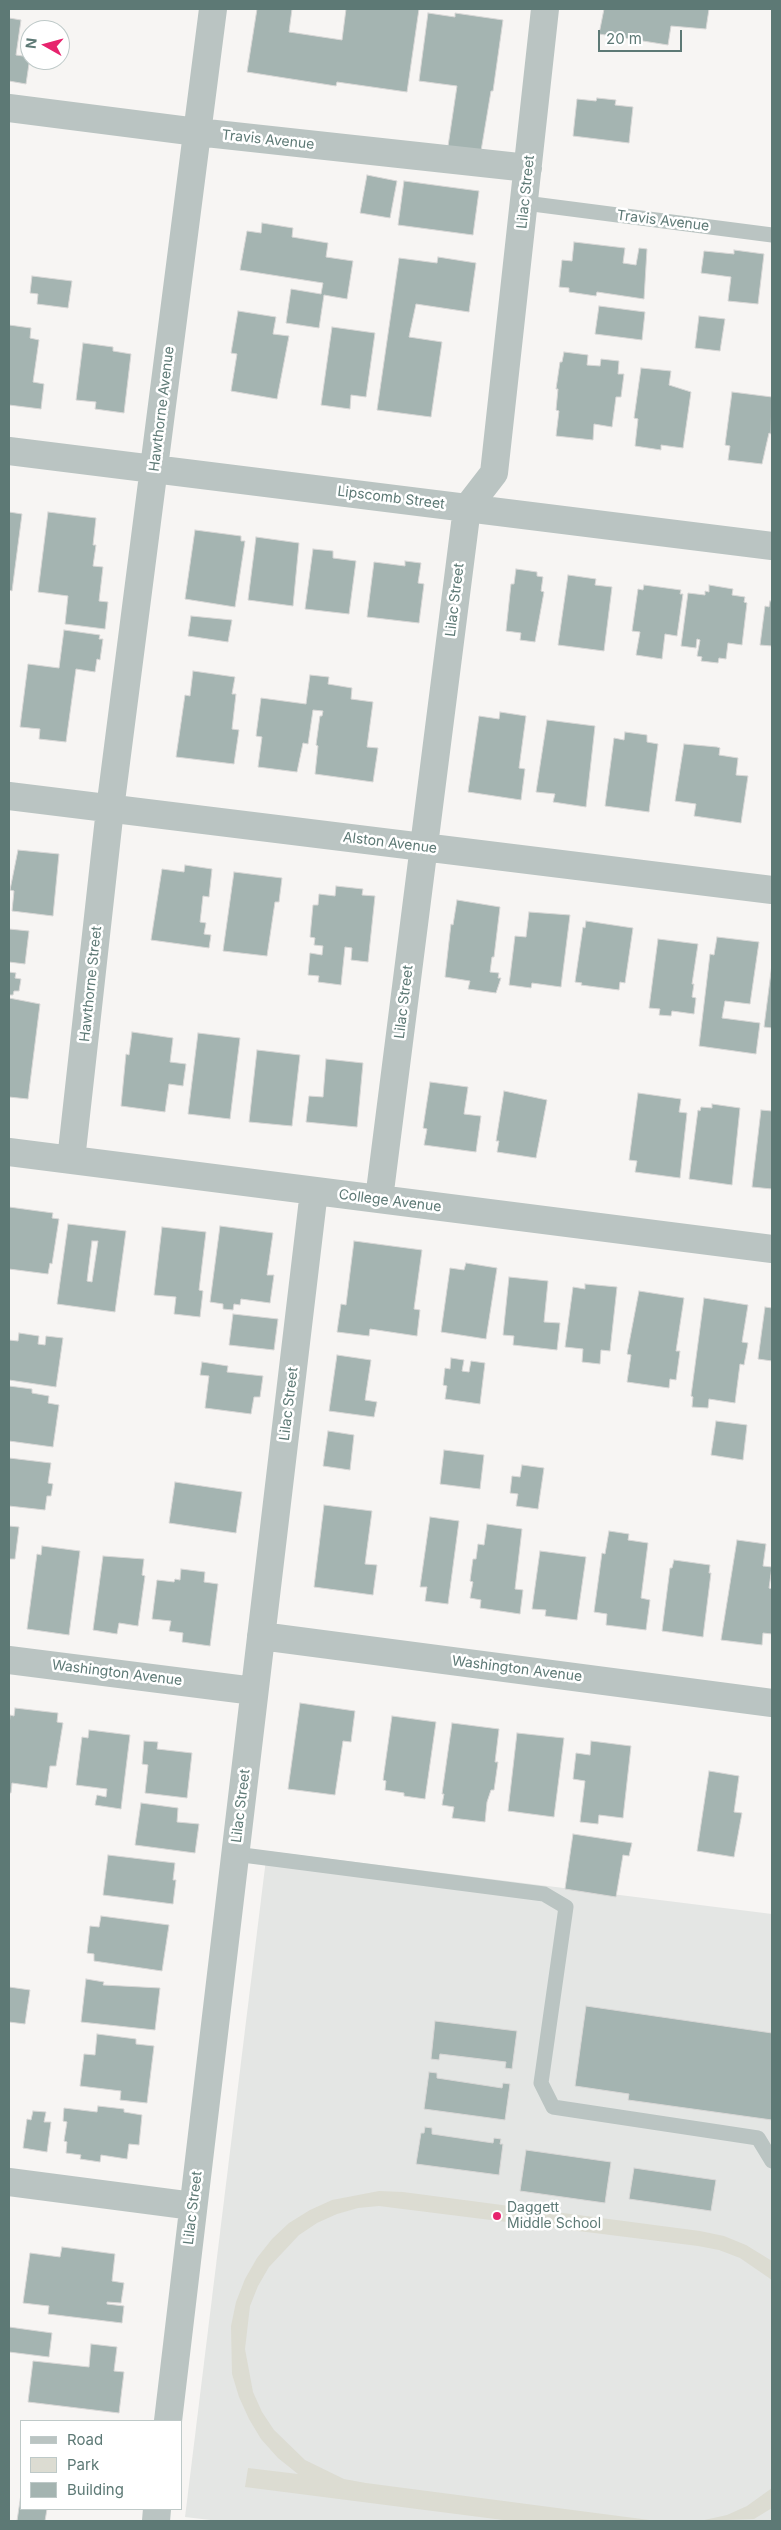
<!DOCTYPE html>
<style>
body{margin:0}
#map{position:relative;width:781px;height:2530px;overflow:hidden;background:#f7f5f3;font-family:Inter,sans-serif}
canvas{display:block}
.frame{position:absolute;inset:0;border:10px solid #5d7975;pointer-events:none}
.legend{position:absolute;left:20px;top:2420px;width:162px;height:90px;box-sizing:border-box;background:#fff;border:1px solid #bec9c8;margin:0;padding:6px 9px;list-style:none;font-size:15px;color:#5d7975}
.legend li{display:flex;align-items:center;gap:10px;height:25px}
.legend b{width:25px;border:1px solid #bec9c8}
.north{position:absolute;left:20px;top:20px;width:50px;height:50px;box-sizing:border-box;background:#fff;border:1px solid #bec9c8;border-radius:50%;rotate:277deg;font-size:14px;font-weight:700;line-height:20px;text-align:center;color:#5d7975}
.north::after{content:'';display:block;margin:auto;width:18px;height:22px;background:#e7236d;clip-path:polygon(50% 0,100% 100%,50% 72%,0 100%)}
.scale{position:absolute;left:598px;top:30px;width:84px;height:22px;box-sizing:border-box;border:2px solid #5d7975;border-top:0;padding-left:6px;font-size:15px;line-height:18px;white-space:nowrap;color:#5d7975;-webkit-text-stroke:4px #fff;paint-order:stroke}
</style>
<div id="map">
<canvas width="781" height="2530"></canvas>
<div class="frame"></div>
<ul class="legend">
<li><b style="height:6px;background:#bac4c2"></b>Road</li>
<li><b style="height:14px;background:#dcdcd2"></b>Park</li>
<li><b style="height:14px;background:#a4b4b1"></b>Building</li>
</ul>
<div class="north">N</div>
<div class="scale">20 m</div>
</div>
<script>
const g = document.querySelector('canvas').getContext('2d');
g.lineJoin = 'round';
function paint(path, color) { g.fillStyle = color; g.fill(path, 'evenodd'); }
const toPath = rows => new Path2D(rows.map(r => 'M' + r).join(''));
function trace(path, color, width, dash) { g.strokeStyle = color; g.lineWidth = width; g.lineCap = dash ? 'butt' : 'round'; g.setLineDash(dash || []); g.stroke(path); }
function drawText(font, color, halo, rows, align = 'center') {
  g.font = font + ' Inter,sans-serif'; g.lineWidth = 5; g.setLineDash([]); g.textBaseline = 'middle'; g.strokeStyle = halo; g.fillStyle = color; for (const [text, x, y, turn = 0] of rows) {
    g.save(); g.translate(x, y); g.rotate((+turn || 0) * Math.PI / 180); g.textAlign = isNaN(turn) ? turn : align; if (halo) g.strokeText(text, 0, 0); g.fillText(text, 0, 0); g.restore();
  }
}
paint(toPath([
 [267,1851,772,1914,772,2521,219,2521,185,2517]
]), '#e4e6e4');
paint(toPath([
 [379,2191,403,2192,700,2231,724,2236,746,2245,772,2261,772,2280,740,2258,719,2250,698,2246,379,2206,358,2208,337,2214,317,2223,299,2235,269,2267,258,2286,250,2306,245,2349,253,2392,262,2412,274,2430,305,2460,344,2479,366,2483,657,2521,511,2521,245,2487,248,2468,298,2474,278,2458,261,2439,249,2419,239,2397,232,2374,231,2326,236,2302,245,2279,257,2258,272,2239,289,2223,310,2210,332,2200],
 [772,2488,772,2508,754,2519,700,2521,727,2515,747,2506]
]), '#dcdcd2');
const building = toPath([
 [257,9,292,9,289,32,342,40,346,9,419,9,407,92,337,82,336,86,247,72,257,9],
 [604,9,709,9,706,29,671,26,668,45,599,34,604,9],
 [428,13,455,17,455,13,503,20,493,91,491,91,480,157,447,153,457,86,419,81,428,13],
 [9,18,21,20,16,55,30,57,26,84,9,81,9,18],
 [597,98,616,100,615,105,633,107,629,143,573,136,577,99,596,101,597,98],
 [367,175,397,181,390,218,360,213,367,175],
 [404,181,479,191,473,235,398,225,404,181],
 [262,223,293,228,292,237,328,243,326,257,353,261,347,299,324,295,319,328,286,323,291,289,321,294,323,283,240,270,247,231,261,233,262,223],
 [574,242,625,248,623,263,636,265,639,248,647,249,644,299,597,292,596,296,569,292,569,288,559,287,562,260,572,261,574,242],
 [734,250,764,254,758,304,728,301,731,277,701,273,704,251,734,254,734,250],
 [438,257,476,263,469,312,416,304,409,337,442,342,431,417,377,410,399,258,437,263,438,257],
 [32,276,72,281,68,308,37,304,38,294,30,293,32,276],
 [599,306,645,312,642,340,595,334,599,306],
 [238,311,276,317,273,334,289,336,277,399,231,391,237,354,231,353,238,311],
 [699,316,725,319,720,351,695,348,699,316],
 [9,325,31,328,30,338,39,340,33,382,44,384,41,409,9,405,9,325],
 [332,327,375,333,366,397,351,395,350,409,321,405,332,327],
 [83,343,113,347,113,351,131,354,124,413,95,409,96,402,76,400,83,343],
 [564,352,588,355,587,365,600,366,601,359,619,361,618,374,624,374,621,397,616,397,612,427,594,424,593,440,556,436,559,411,556,410,558,389,556,389,560,362,562,362,564,352],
 [641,368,671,371,669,385,691,392,683,448,661,445,661,450,635,446,638,419,634,418,641,368],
 [732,392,772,397,771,434,769,433,762,464,728,460,730,446,725,445,732,392],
 [9,512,22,514,12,591,9,590,9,512],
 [48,512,96,518,93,545,96,545,93,566,103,567,99,601,108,602,105,629,65,624,68,596,38,592,48,512],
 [195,530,241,536,241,541,245,541,235,607,185,599,195,530],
 [256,537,299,543,293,606,248,600,256,537],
 [313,549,333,551,333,558,356,561,349,614,305,609,313,549],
 [405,561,421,563,418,583,424,584,419,623,367,617,374,562,405,566,405,561],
 [516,569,537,572,537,576,543,577,541,591,544,592,535,642,520,640,521,633,506,631,511,584,514,584,516,569],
 [568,575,596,579,595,585,612,587,604,651,558,645,568,575],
 [644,585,681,590,680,594,683,594,677,636,665,634,662,659,636,655,640,632,632,631,638,589,643,590,644,585],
 [709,585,733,589,732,595,745,597,744,602,747,603,742,645,728,643,726,659,719,658,718,663,701,661,702,657,697,656,700,640,697,639,696,648,681,646,688,593,705,595,705,591,709,592,709,585],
 [770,601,772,601,772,646,760,645,765,606,769,607,770,601],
 [191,616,232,620,228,642,188,636,191,616],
 [64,630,100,635,99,639,103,639,100,660,97,659,95,672,76,669,66,742,39,739,40,729,20,727,28,664,59,668,64,630],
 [193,671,235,677,232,694,236,694,232,729,239,730,234,764,176,757,185,695,190,696,193,671],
 [310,675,329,677,328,684,352,688,351,699,373,702,367,747,378,748,373,782,315,774,318,746,316,745,320,716,322,716,323,711,313,710,308,744,303,743,297,772,258,767,262,737,256,736,261,698,306,704,310,675],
 [500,712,526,716,519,768,525,769,521,800,468,792,479,716,499,719,500,712],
 [547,720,595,726,586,807,553,802,555,794,536,792,547,720],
 [625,732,647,735,647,742,658,744,649,812,605,806,614,738,624,740,625,732],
 [684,744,717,747,720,748,719,755,738,758,736,775,748,776,741,823,694,816,696,804,675,801,684,744],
 [18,850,59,854,53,916,12,911,14,891,10,890,18,850],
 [185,865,212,869,209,897,203,896,200,922,206,923,204,934,211,935,209,948,151,940,162,869,184,872,185,865],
 [234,872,282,878,279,902,275,902,267,956,223,951,234,872],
 [336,886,363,889,362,895,375,896,368,962,351,960,352,948,345,947,341,985,318,982,319,976,308,975,310,953,322,955,323,946,314,945,315,938,310,937,313,905,318,905,319,894,335,896,336,886],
 [457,900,500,907,494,957,492,957,490,972,499,973,498,978,501,978,496,993,468,989,470,981,445,977,451,924,453,925,457,900],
 [529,912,570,915,561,987,532,983,531,988,509,985,515,936,526,937,529,912],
 [586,921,633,928,625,983,620,982,619,990,581,985,582,983,575,982,583,927,585,928,586,921],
 [9,929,29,931,25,964,9,962,9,929],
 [717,937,759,942,750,1004,725,1001,722,1018,760,1023,756,1054,699,1046,710,954,714,955,717,937],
 [658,939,698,944,692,984,694,984,692,997,696,998,694,1014,672,1011,671,1016,659,1015,660,1009,649,1008,658,939],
 [772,964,772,1028,764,1027,772,964],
 [9,972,16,973,15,978,21,979,19,991,14,991,13,995,9,995,9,972],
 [9,998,40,1004,28,1099,9,1097,9,998],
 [132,1032,173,1038,170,1062,186,1064,183,1086,169,1084,165,1112,121,1106,126,1054,129,1055,132,1032],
 [198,1033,240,1038,230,1119,188,1114,198,1033],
 [257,1050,300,1055,292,1126,249,1122,257,1050],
 [326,1059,363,1063,357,1127,306,1122,309,1096,323,1097,326,1059],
 [430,1082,468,1087,464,1114,481,1116,476,1152,424,1145,427,1129,423,1128,430,1082],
 [504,1091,547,1100,536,1158,497,1152,499,1141,496,1141,504,1091],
 [638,1093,681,1099,679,1112,687,1113,680,1178,635,1172,637,1161,629,1160,638,1093],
 [712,1104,740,1108,732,1185,689,1179,698,1110,700,1111,701,1107,712,1108,712,1104],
 [761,1110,772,1111,772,1189,752,1187,761,1110],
 [9,1207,53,1213,52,1218,59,1219,52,1264,50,1263,48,1274,9,1269,9,1207],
 [68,1224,126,1231,115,1312,57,1304,68,1224],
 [92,1241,98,1241,92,1282,87,1281,92,1241],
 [220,1226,273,1233,267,1275,274,1275,270,1303,241,1299,240,1305,234,1304,233,1310,223,1309,223,1304,210,1302,220,1226],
 [162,1227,206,1232,199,1290,203,1291,200,1317,174,1314,176,1297,154,1295,162,1227],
 [354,1241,422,1250,414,1309,420,1310,417,1336,370,1329,369,1336,337,1332,341,1304,346,1305,354,1241],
 [466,1263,497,1268,486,1339,441,1332,450,1268,464,1270,466,1263],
 [509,1277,548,1281,544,1322,560,1323,557,1350,513,1345,514,1336,503,1335,509,1277],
 [585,1284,617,1287,610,1351,601,1350,600,1364,582,1362,583,1349,565,1347,573,1287,585,1289,585,1284],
 [639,1291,684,1298,676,1351,680,1351,676,1380,670,1379,669,1388,627,1382,631,1355,627,1354,639,1291],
 [704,1298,748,1305,742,1342,748,1343,744,1365,740,1364,735,1403,709,1399,708,1408,692,1407,693,1397,691,1396,704,1298],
 [765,1307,772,1308,772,1361,758,1359,765,1307],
 [233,1314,278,1319,274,1350,229,1345,233,1314],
 [19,1333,39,1336,38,1344,45,1345,46,1336,63,1338,56,1387,9,1380,9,1340,18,1341,19,1333],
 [337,1355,371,1360,365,1400,377,1402,374,1417,329,1411,337,1355],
 [451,1358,464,1360,462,1371,469,1372,471,1361,485,1363,480,1404,445,1399,447,1386,443,1385,445,1368,450,1369,451,1358],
 [202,1362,228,1366,227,1372,263,1376,260,1397,254,1397,251,1414,205,1408,209,1376,200,1375,202,1362],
 [9,1386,32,1389,32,1393,49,1396,48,1403,59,1405,53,1447,9,1441,9,1386],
 [716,1421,747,1425,743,1460,711,1455,716,1421],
 [328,1431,354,1435,350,1470,323,1466,328,1431],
 [444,1450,484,1455,480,1489,440,1484,444,1450],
 [9,1458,51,1463,48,1483,53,1484,51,1496,47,1496,45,1510,9,1506,9,1458],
 [522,1465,544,1468,538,1509,516,1506,518,1494,510,1493,512,1476,520,1477,522,1465],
 [175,1482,242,1492,236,1533,169,1523,175,1482],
 [324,1505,372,1511,365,1564,377,1565,373,1595,314,1587,324,1505],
 [430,1517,459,1521,448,1604,425,1601,427,1587,420,1587,430,1517],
 [487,1524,522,1529,515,1589,523,1590,520,1614,480,1608,481,1600,470,1598,473,1582,470,1581,473,1559,476,1559,478,1544,484,1545,487,1524],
 [9,1526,19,1527,15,1559,9,1559,9,1526],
 [609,1531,629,1534,628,1540,648,1543,641,1598,650,1600,646,1630,606,1625,607,1614,594,1612,602,1553,605,1554,609,1531],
 [737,1540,766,1544,763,1566,772,1567,769,1588,772,1589,772,1634,763,1633,762,1645,721,1640,737,1540],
 [42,1546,80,1551,69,1635,27,1629,37,1554,41,1555,42,1546],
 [540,1551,586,1557,577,1620,545,1616,546,1610,532,1609,540,1551],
 [103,1556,144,1559,142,1575,145,1576,138,1626,119,1623,117,1634,93,1630,103,1556],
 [674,1560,710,1565,709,1573,711,1573,703,1637,662,1631,670,1568,672,1568,674,1560],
 [181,1569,205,1572,204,1582,218,1584,210,1646,182,1642,183,1633,169,1631,171,1621,152,1619,157,1580,174,1582,175,1579,180,1580,181,1569],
 [300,1703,355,1711,351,1742,343,1741,335,1795,288,1789,300,1703],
 [15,1708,58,1713,57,1722,63,1723,56,1766,50,1766,47,1788,12,1783,11,1793,9,1793,9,1726,10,1715,14,1716,15,1708],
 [392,1716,436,1722,425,1799,404,1796,404,1793,385,1790,386,1781,383,1780,392,1716],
 [452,1723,499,1729,495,1762,498,1762,494,1790,491,1790,487,1802,485,1822,452,1818,454,1807,442,1805,444,1794,442,1794,452,1723],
 [89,1730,130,1735,121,1809,95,1805,97,1795,106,1797,107,1789,76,1785,82,1737,88,1738,89,1730],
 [517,1733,564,1738,554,1817,508,1811,517,1733],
 [144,1741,158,1742,157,1749,192,1753,187,1798,145,1793,148,1765,142,1764,144,1741],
 [591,1741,631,1746,623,1818,599,1815,598,1824,580,1822,585,1781,573,1779,576,1753,590,1755,591,1741],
 [709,1771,739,1776,734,1812,742,1813,734,1857,697,1851,709,1771],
 [141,1803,178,1808,177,1822,199,1824,195,1853,135,1845,141,1803],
 [573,1834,632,1843,629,1856,623,1855,616,1897,565,1889,573,1834],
 [108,1855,175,1863,173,1880,176,1880,173,1904,103,1895,108,1855],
 [101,1916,169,1925,162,1971,94,1961,94,1954,87,1953,90,1926,99,1927,101,1916],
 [86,1979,104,1982,103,1985,160,1988,155,2030,81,2022,86,1979],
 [9,1987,30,1990,25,2024,9,2022,9,1987],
 [586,2006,772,2033,772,2120,628,2100,629,2094,575,2086,586,2006],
 [435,2021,517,2031,512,2069,505,2068,506,2062,440,2054,439,2060,431,2059,435,2021],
 [97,2034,136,2039,136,2044,154,2046,147,2103,120,2100,121,2091,80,2086,84,2054,95,2055,97,2034],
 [429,2072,437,2073,437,2078,502,2088,503,2083,510,2084,505,2120,424,2109,429,2072],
 [98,2106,124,2109,124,2112,142,2115,139,2145,129,2144,127,2159,101,2155,100,2162,80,2159,81,2155,66,2153,67,2142,64,2141,67,2122,63,2121,64,2108,97,2112,98,2106],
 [33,2111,46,2112,44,2122,51,2122,47,2152,23,2148,27,2119,31,2120,33,2111],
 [425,2127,432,2128,432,2134,493,2143,494,2138,501,2139,500,2144,503,2144,499,2175,416,2164,421,2133,424,2133,425,2127],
 [526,2150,611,2162,605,2203,520,2191,526,2150],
 [634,2168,716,2180,711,2211,629,2199,634,2168],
 [62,2247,115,2254,112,2281,124,2283,121,2303,107,2302,107,2304,124,2306,122,2323,48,2314,49,2306,23,2303,30,2253,60,2257,62,2247],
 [9,2327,52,2333,49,2357,9,2352,9,2327],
 [91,2344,117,2347,114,2371,124,2372,119,2413,28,2402,33,2361,89,2367,91,2344],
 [21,2494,21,2509,47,2509,45,2521,17,2521,21,2494]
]);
paint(building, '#a4b4b1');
trace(building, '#d8d7d6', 1);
trace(toPath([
 [525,203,772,235],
 [235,1854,544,1894,566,1907,541,2083,553,2107,758,2138,772,2161]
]), '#bac4c2', 15);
trace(toPath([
 [9,108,197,132,528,168],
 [9,451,772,546],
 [9,796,772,890],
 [9,1152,772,1249],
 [71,1160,110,809,213,9],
 [379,1199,467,508,494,473,545,9],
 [261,1636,772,1703],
 [9,1660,254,1691],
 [9,2182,193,2206],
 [168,2421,314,1191],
 [156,2521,157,2509]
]), '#bac4c2', 28);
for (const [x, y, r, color] of [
 [497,2216,5,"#e7236d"]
]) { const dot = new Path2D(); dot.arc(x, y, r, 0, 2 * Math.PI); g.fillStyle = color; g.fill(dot); trace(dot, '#fff', 2); }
drawText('14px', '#5d7975', '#fff', [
 ["Travis Avenue",268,140,6],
 ["Lilac Street",526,192,-84],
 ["Travis Avenue",663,221,7],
 ["Hawthorne Avenue",162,409,-83],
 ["Lipscomb Street",391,498,7],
 ["Lilac Street",455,600,-83],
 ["Alston Avenue",390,843,7],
 ["Hawthorne Street",91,984,-84],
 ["Lilac Street",404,1002,-83],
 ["College Avenue",390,1201,7],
 ["Lilac Street",289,1404,-83],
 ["Washington Avenue",517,1669,7],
 ["Washington Avenue",117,1673,7],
 ["Lilac Street",241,1806,-83],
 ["Lilac Street",193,2208,-83]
]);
drawText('14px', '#5d7975', '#fff', [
 ["Daggett",507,2208],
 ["Middle School",507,2224]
], 'left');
</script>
